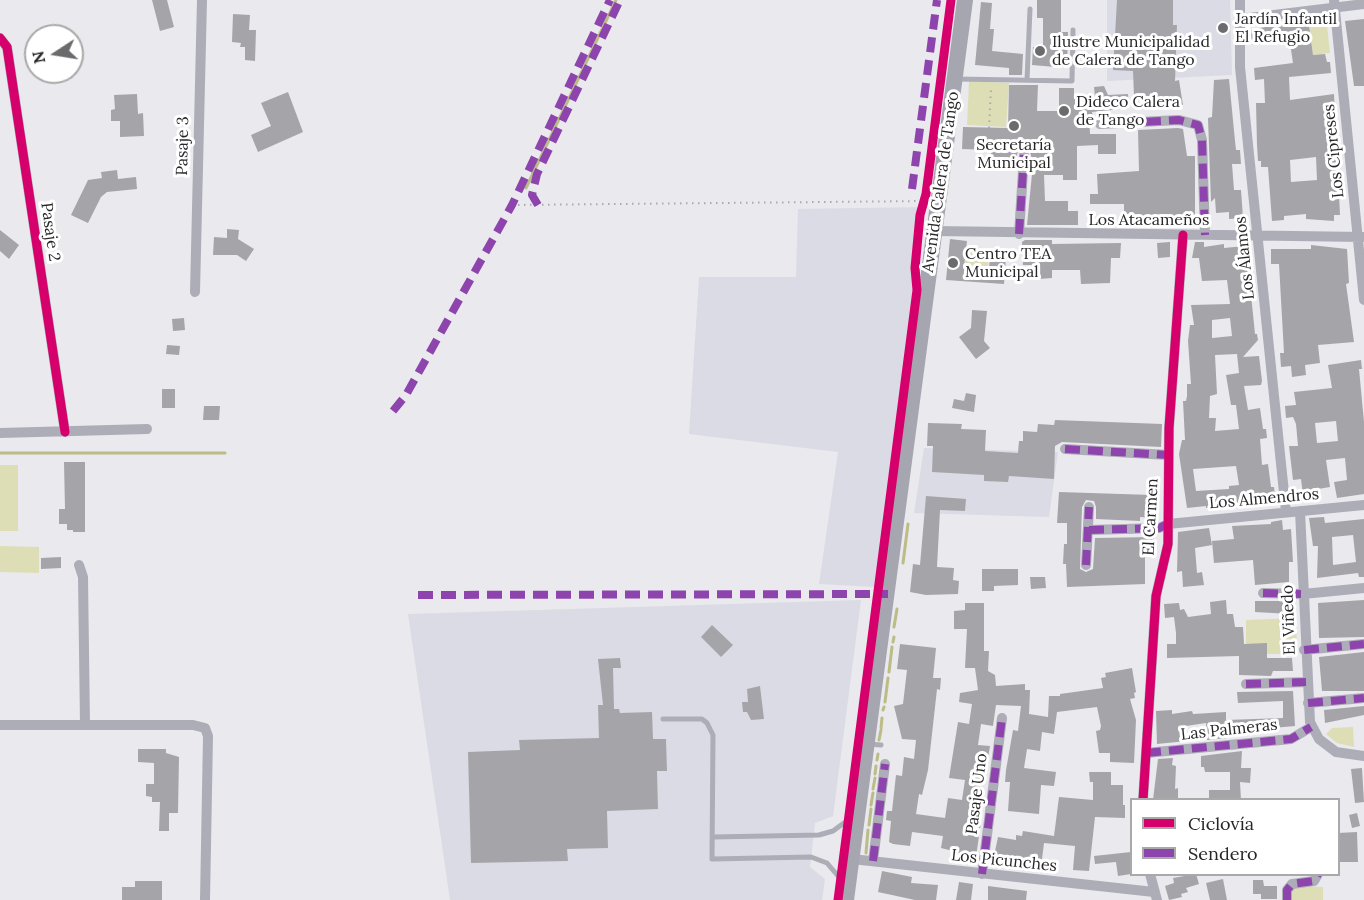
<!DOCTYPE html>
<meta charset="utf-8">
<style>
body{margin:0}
#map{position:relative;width:1364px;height:900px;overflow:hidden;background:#e9e9ee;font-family:Lora,serif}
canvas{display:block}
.legend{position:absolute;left:1130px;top:798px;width:210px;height:78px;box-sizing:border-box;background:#fff;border:2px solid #a9a9a9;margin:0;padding:8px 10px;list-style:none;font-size:18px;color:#272729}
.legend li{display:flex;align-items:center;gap:12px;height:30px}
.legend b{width:30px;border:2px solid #a9a9a9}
.north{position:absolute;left:24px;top:24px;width:60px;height:60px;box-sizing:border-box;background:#fff;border:2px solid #a9a9a9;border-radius:50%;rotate:258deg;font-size:16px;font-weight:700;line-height:24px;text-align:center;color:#272729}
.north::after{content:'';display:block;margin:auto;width:21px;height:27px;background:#6b6b6e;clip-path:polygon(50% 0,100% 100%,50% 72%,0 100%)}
</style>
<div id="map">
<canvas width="1364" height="900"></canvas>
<ul class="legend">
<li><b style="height:8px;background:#d6006c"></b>Ciclovía</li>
<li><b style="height:8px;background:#8e44ad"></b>Sendero</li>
</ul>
<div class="north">N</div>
</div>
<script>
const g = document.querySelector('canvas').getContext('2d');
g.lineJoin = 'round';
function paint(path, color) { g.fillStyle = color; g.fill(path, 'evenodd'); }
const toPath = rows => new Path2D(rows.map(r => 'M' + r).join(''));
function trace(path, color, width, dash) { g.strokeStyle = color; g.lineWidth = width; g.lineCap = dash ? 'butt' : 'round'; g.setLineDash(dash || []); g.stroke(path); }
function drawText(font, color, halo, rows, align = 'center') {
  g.font = font + ' Lora,serif'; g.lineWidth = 6; g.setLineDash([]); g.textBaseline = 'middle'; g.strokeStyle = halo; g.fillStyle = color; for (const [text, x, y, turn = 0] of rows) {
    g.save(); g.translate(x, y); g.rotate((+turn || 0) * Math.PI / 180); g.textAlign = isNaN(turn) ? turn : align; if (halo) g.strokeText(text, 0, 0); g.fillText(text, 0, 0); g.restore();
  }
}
paint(toPath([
 [1107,0,1230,0,1232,75,1107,81],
 [925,207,875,587,819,584,838,452,689,434,699,277,796,277,798,209],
 [924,448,1058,452,1049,517,914,513],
 [861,600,833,816,815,823,810,867,825,879,822,900,450,900,408,614]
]), '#dadbe4');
paint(toPath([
 [1322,14,1326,17,1330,53,1313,55,1308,16],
 [969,81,1009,83,1006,127,967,125],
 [967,246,989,249,988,267,965,265],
 [0,465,18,465,18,531,0,531],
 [0,546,39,547,39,573,0,572],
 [1296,618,1297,654,1246,654,1246,620],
 [1353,727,1354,747,1337,743,1326,734,1332,728],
 [1296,886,1323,887,1323,900,1292,900,1292,889]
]), '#dddeb6');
trace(toPath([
 [526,188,616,0],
 [0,453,225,453],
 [903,563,908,524],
 [894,627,897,609],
 [893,642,894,637],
 [889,672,892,647],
 [885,702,888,678],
 [883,710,884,707],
 [881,728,882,718],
 [879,740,881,730],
 [877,760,878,754],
 [875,774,876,766],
 [873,789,875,778],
 [871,805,873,793],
 [869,825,871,809],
 [866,853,868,830]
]), '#bcbc87', 3);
paint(toPath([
 [152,0,167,0,174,27,160,31],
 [1037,0,1061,0,1061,32,1068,32,1067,68,1032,65,1033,47,1043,48,1043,18,1037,18],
 [1117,0,1173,0,1173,25,1177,25,1175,81,1179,80,1183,105,1170,107,1169,103,1150,104,1150,96,1134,97,1133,71,1113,70],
 [981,2,992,3,990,29,994,29,992,51,1023,54,1022,75,1009,75,1009,68,975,65],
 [233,14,250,15,249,30,256,30,255,61,245,60,245,47,240,47,241,43,232,42],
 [1308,18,1313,55,1325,54,1327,62,1330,62,1331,73,1289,77,1290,100,1334,94,1340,215,1334,215,1334,221,1306,219,1306,214,1284,216,1284,220,1272,221,1268,167,1261,167,1261,161,1258,161,1257,145,1256,103,1265,103,1264,79,1255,80,1254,68,1293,63,1290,43,1252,45,1251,30],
 [1316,157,1317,180,1291,182,1290,160],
 [1364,19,1364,86,1354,86,1345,21],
 [1229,79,1235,141,1236,150,1240,150,1241,164,1232,164,1234,190,1241,190,1243,218,1229,219,1229,212,1216,213,1215,198,1211,202,1208,118,1212,117,1214,80],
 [1009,85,1038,85,1037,111,1059,111,1059,88,1074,88,1074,99,1095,97,1094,87,1104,86,1108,95,1128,94,1129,108,1092,112,1093,117,1089,117,1090,134,1116,134,1116,154,1098,154,1098,145,1077,146,1077,180,1063,180,1063,175,1044,175,1045,201,1068,201,1068,211,1078,211,1078,225,1027,225,1032,174,1031,155,1028,148,1018,150,1016,161,991,160,991,150,962,149,963,127,1008,128],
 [288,92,303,132,258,152,251,135,271,126,261,103],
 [137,94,138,114,143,113,144,136,120,137,120,121,111,121,111,110,115,109,114,95],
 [1178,128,1183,129,1187,156,1195,156,1195,220,1144,221,1144,217,1124,216,1124,204,1090,204,1090,194,1098,194,1097,174,1139,171,1138,130],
 [117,170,118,179,136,177,137,189,107,192,101,197,88,223,71,215,88,180,102,178,101,172],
 [227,229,239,230,238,239,254,249,246,261,237,255,213,255,214,237,227,238],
 [0,230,19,245,9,259,0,251],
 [950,239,967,241,964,267,989,269,990,256,1006,257,1004,284,946,280],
 [1025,240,1052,240,1052,244,1121,243,1120,258,1111,258,1110,283,1081,284,1080,270,1052,270,1052,278,1039,279,1039,265,1023,265,1022,242],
 [1170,242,1170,257,1158,258,1157,243],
 [1195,242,1204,242,1204,247,1224,244,1224,248,1245,246,1248,272,1251,271,1253,284,1250,285,1255,334,1257,334,1258,340,1243,357,1259,356,1262,381,1261,385,1244,386,1248,410,1260,408,1263,429,1266,429,1267,438,1260,439,1262,465,1268,464,1271,487,1274,487,1275,497,1271,497,1271,504,1221,508,1206,508,1206,506,1187,508,1179,454,1182,440,1185,440,1183,401,1186,401,1187,396,1187,384,1191,384,1188,341,1190,325,1194,325,1191,305,1230,304,1227,280,1202,281,1199,258,1192,258],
 [1230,318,1232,336,1212,338,1212,320],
 [1237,354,1239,373,1226,375,1231,405,1236,405,1239,429,1215,431,1216,418,1209,418,1210,396,1217,394,1215,355],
 [1236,466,1239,485,1229,486,1229,489,1196,491,1193,469],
 [1311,245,1347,249,1349,283,1346,284,1354,342,1318,345,1320,363,1305,365,1306,375,1292,377,1291,366,1281,367,1280,353,1284,353,1279,264,1271,264,1271,249,1311,249],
 [972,310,987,311,984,341,990,348,976,359,959,337,971,328],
 [184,318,185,330,173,331,172,319],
 [167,345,180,346,179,355,166,354],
 [1361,360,1362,369,1359,369,1364,422,1364,494,1337,498,1334,482,1347,480,1345,458,1326,460,1330,487,1312,490,1313,494,1303,495,1301,479,1293,480,1289,446,1298,446,1296,424,1293,417,1286,418,1285,406,1296,405,1294,392,1332,388,1328,365],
 [1336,421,1338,441,1317,443,1315,423],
 [162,389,175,389,175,408,162,408],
 [966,393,976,395,974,412,952,408,954,399,964,401],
 [204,406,220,406,219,420,203,420],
 [1055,420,1162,424,1161,447,1062,442,1055,446,1054,479,1009,476,1008,482,984,481,984,475,932,472,933,446,927,446,928,423,962,424,961,429,986,430,985,451,1018,453,1019,441,1023,441,1023,431,1037,432,1038,424,1054,425],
 [64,462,85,462,85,532,73,532,73,530,67,530,67,524,59,524,59,509,65,509],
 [1059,492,1152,495,1152,501,1156,501,1155,518,1140,517,1140,521,1096,519,1096,507,1094,501,1086,500,1082,507,1080,569,1086,572,1093,569,1095,538,1154,537,1154,552,1145,552,1145,584,1067,587,1066,564,1063,564,1064,544,1067,544,1067,523,1057,523],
 [926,496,966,499,965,511,940,510,937,567,954,568,953,580,959,581,958,594,926,595,910,592,913,564,920,565],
 [1324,517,1325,523,1364,519,1364,577,1359,577,1358,573,1317,578,1318,546,1313,546,1309,518],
 [1353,535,1356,562,1333,565,1332,537],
 [1282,520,1283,530,1291,529,1293,562,1289,562,1289,582,1255,585,1253,560,1214,563,1212,541,1234,539,1232,526,1271,524,1271,522],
 [1209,528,1212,545,1195,548,1197,573,1202,572,1204,585,1183,587,1182,571,1177,572,1178,532],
 [61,557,61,568,41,569,41,558],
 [982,569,1018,569,1018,585,994,586,994,591,982,591],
 [1030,577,1045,577,1046,588,1031,589],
 [1226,600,1227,614,1233,614,1235,627,1243,627,1244,644,1267,643,1267,658,1292,658,1293,671,1273,671,1271,676,1239,675,1239,656,1167,658,1167,644,1176,644,1176,633,1174,617,1165,618,1164,604,1179,603,1180,610,1184,609,1188,617,1211,614,1210,602],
 [1364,600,1364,637,1319,638,1318,603],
 [1255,601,1290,601,1290,614,1255,612],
 [965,603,984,603,984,651,989,651,988,671,995,675,996,686,1025,684,1025,690,1030,690,1029,714,1048,717,1049,696,1060,696,1060,694,1103,688,1101,678,1106,677,1105,673,1132,668,1136,692,1134,693,1135,698,1130,699,1136,720,1134,763,1110,762,1110,753,1099,753,1096,731,1100,730,1101,726,1097,707,1057,712,1054,734,1042,732,1040,751,1027,749,1024,768,1056,772,1054,786,1041,785,1039,814,1008,811,1010,782,1005,782,1006,770,1013,730,1018,731,1021,706,996,705,993,726,981,724,978,745,990,746,984,783,980,782,976,813,977,821,981,822,976,857,941,848,943,836,912,832,910,846,893,844,889,842,891,821,886,820,887,811,892,811,896,775,902,776,904,757,914,759,916,740,902,739,894,706,903,704,907,670,897,669,900,644,936,648,933,678,941,678,940,690,937,689,928,770,922,795,919,794,916,814,945,818,948,798,962,800,965,780,949,778,958,722,969,724,972,704,959,702,960,693,978,690,975,668,965,668,967,629,954,629,954,611,965,610],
 [712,625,733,645,721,657,701,637],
 [1364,652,1364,691,1322,691,1319,657],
 [620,658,621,668,613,668,614,709,619,709,620,713,652,712,653,739,666,739,667,771,657,771,658,809,607,811,608,848,567,849,568,861,471,863,468,752,520,750,519,740,599,738,598,705,603,705,598,659],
 [760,686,764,719,751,720,747,712,743,712,742,702,748,702,747,689],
 [1293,691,1295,726,1227,732,1227,738,1207,740,1206,723,1186,726,1187,741,1157,744,1156,711,1172,710,1172,714,1192,711,1193,714,1226,712,1226,720,1283,718,1283,701,1238,703,1237,692],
 [1364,706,1364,715,1325,723,1324,710],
 [138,749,166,749,166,753,179,757,178,813,169,813,169,831,159,831,160,802,152,802,152,797,146,796,146,784,154,784,154,763,138,762],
 [1242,751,1241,768,1251,768,1250,783,1240,782,1241,800,1209,800,1209,790,1230,790,1230,772,1205,772,1204,767,1201,767,1201,756],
 [1173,758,1172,765,1176,766,1175,789,1178,788,1178,800,1153,800,1158,759],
 [1362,768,1364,802,1355,803,1351,769],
 [1089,772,1111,772,1111,785,1123,785,1123,805,1125,805,1125,818,1095,817,1089,871,1073,870,1075,846,1044,843,1042,859,994,856,998,837,1016,840,1016,835,1022,836,1023,831,1054,836,1059,797,1093,800,1093,782,1090,782],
 [1357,813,1360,826,1352,828,1349,815],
 [1357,832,1358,862,1338,862,1338,833],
 [1131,852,1131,874,1118,876,1116,862,1095,864,1094,856],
 [882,871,912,877,911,883,938,885,936,900,915,900,878,892],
 [1196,874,1199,884,1186,888,1188,892,1181,894,1182,897,1169,900,1165,886,1174,883,1173,878],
 [1223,879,1227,900,1210,900,1206,883],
 [1253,880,1263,880,1264,886,1277,886,1277,899,1261,899,1261,894,1253,894],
 [135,881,162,881,162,900,122,900,122,887,135,887],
 [959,882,973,884,971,900,956,900],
 [988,886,1027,891,1026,900,988,900]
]), '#a5a5a9');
trace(toPath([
 [989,128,991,88],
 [512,205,926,201]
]), '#a9a9b1', 2, [1.5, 4.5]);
trace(toPath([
 [957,79,1072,81,1073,30],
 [1027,80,1030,9],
 [663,719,702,719,707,723,713,735,712,859,811,857,827,863,844,883],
 [869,744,881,745],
 [712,837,819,835,833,831,852,817]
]), '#adadb7', 5);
trace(toPath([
 [1240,0,1240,67,1286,512],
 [1334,0,1364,300],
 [1241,19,1364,4],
 [0,38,7,47,65,432],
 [1100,124,1179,120,1198,125,1202,140,1205,235],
 [935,231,1364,237],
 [1019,234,1024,155],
 [195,292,202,0],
 [0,433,147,429],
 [1065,449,1168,455],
 [1300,511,1310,722,1319,739,1336,752,1364,756],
 [1089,530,1159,528,1168,524,1364,505],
 [79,565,83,577,85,725],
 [1086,565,1089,507],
 [1263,593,1303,594,1364,588],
 [1304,650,1364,644],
 [1246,684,1306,682],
 [1308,703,1364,698],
 [0,725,193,725,205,728,208,736,205,900],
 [1146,753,1291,739,1311,727],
 [1143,800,1156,596,1168,544,1169,428,1183,235],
 [852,859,1154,892],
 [873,861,885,764],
 [982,874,1002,718],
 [1150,874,1157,900],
 [1287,900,1287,890,1292,884,1314,881,1318,874]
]), '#adadb7', 10);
trace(toPath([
 [846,900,965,0]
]), '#a6a6b0', 16);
trace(toPath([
 [1100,124,1179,120,1198,125,1202,140,1205,235],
 [912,189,937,0],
 [538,205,532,195,537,174,620,0],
 [1019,234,1024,155],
 [393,411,406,395,512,205,610,0],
 [1065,449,1168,455],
 [1089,530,1159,528,1168,524],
 [1086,565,1089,507],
 [1263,593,1303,594],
 [418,595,888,594],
 [1304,650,1364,644],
 [1246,684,1306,682],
 [1308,703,1364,698],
 [1146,753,1291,739,1311,727],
 [873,861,885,764],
 [982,874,1002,718],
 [1287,900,1287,890,1292,884,1314,881,1318,874]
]), '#8e44ad', 8, [15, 8]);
trace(toPath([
 [0,38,7,47,65,432],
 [1143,800,1156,596,1168,544,1169,428,1183,235],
 [838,900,917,290,915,268,920,215,926,194,951,0]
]), '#d6006c', 9);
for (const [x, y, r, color] of [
 [1223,28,6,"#6b6b6e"],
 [1040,51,6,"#6b6b6e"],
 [1064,111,6,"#6b6b6e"],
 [1014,126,6,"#6b6b6e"],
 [953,263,6,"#6b6b6e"]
]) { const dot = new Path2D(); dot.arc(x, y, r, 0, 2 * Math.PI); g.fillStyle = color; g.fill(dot); trace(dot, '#fff', 2); }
drawText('16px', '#272729', '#fff', [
 ["Jardín Infantil",1235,19],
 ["El Refugio",1235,37],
 ["Ilustre Municipalidad",1052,42],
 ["de Calera de Tango",1052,60],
 ["Dideco Calera",1076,102],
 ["de Tango",1076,120],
 ["Secretaría",1014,145,"center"],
 ["Municipal",1014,163,"center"],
 ["Centro TEA",965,254],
 ["Municipal",965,272]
], 'left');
drawText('16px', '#272729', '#fff', [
 ["Pasaje 3",183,146,-89],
 ["Los Cipreses",1334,151,-96],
 ["Avenida Calera de Tango",941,182,-82],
 ["Los Atacameños",1149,220],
 ["Pasaje 2",50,232,82],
 ["Los Álamos",1245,258,-96],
 ["Los Almendros",1264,499,-5],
 ["El Carmen",1151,517,-87],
 ["El Viñedo",1289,620,-92],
 ["Las Palmeras",1229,730,-6],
 ["Pasaje Uno",977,794,-83],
 ["Los Picunches",1004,861,6]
]);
</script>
